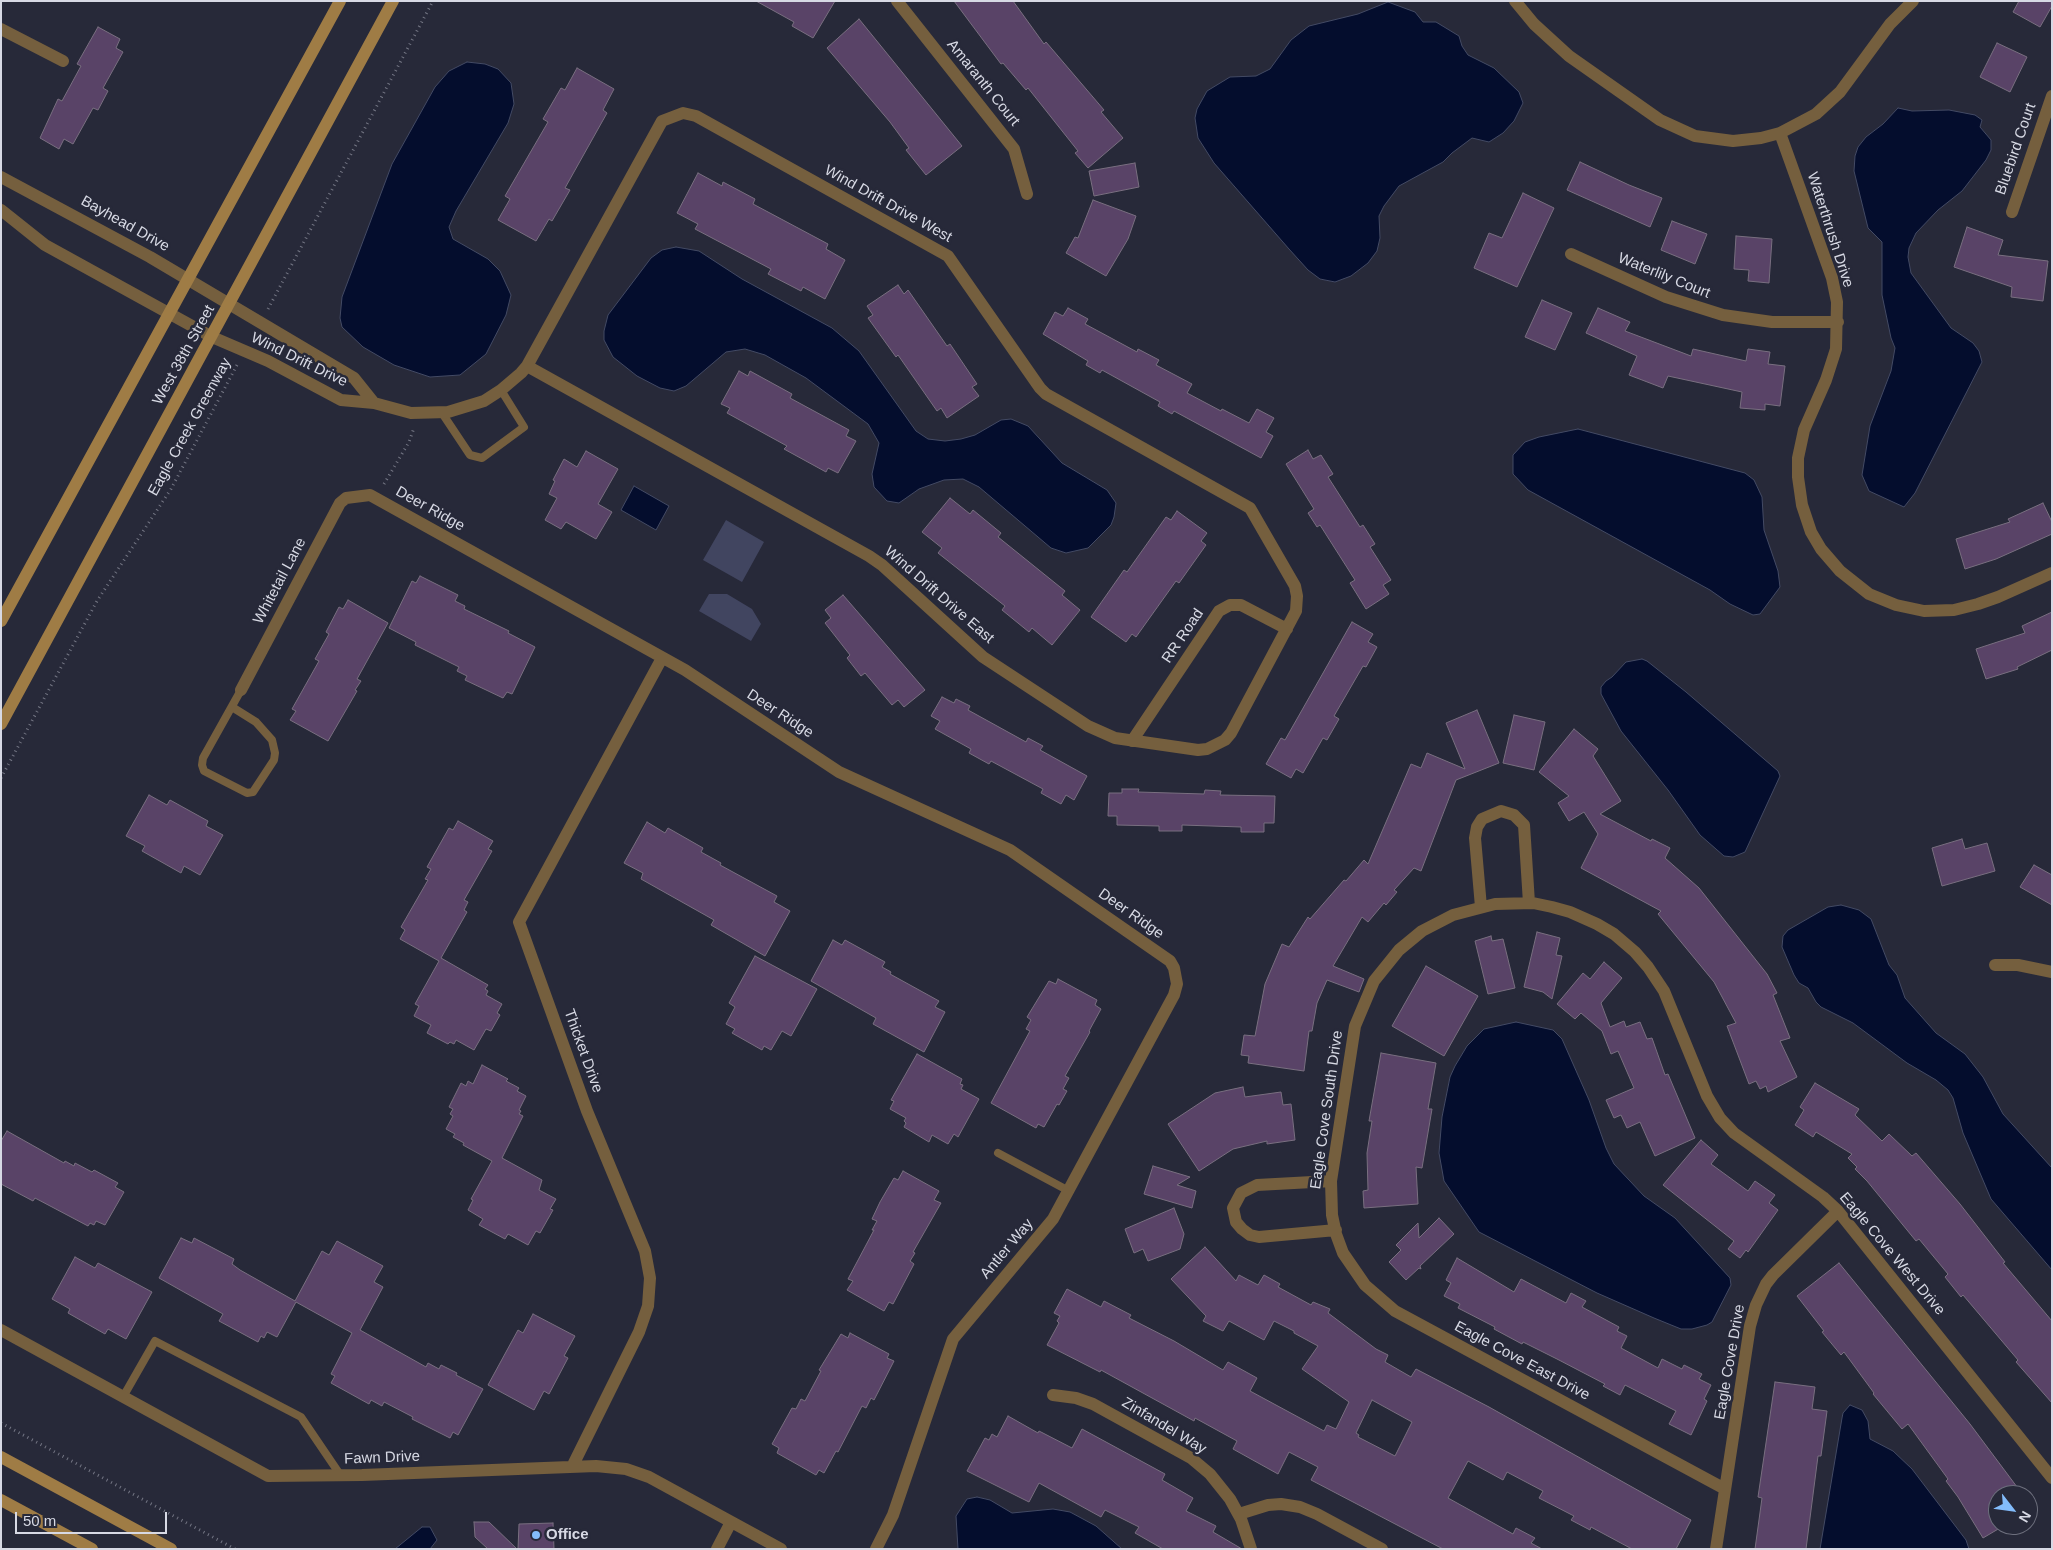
<!DOCTYPE html>
<style>
body{margin:0}
#map{position:relative;width:2053px;height:1550px;overflow:hidden;background:#272939;font-family:Helvetica,sans-serif}
canvas{display:block}
.frame{position:absolute;inset:0;border:2px solid #d7d9e4;pointer-events:none}
.north{position:absolute;left:1988px;top:1485px;width:50px;height:50px;box-sizing:border-box;background:#272939;border:1px solid #6d6f7d;border-radius:50%;rotate:120deg;font-size:14px;font-weight:700;line-height:20px;text-align:center;color:#d7d9e4}
.north::after{content:'';display:block;margin:auto;width:18px;height:22px;background:#83bcfb;clip-path:polygon(50% 0,100% 100%,50% 72%,0 100%)}
.scale{position:absolute;left:15px;top:1512px;width:152px;height:22px;box-sizing:border-box;border:2px solid #d7d9e4;border-top:0;padding-left:6px;font-size:15px;line-height:18px;white-space:nowrap;color:#d7d9e4;-webkit-text-stroke:4px #272939;paint-order:stroke}
</style>
<div id="map">
<canvas width="2053" height="1550"></canvas>
<div class="frame"></div>
<div class="north">N</div>
<div class="scale">50 m</div>
</div>
<script>
const g = document.querySelector('canvas').getContext('2d');
g.lineJoin = 'round';
function paint(path, color) { g.fillStyle = color; g.fill(path, 'evenodd'); }
const toPath = rows => new Path2D(rows.map(r => 'M' + r).join(''));
function trace(path, color, width, dash) { g.strokeStyle = color; g.lineWidth = width; g.lineCap = dash ? 'butt' : 'round'; g.setLineDash(dash || []); g.stroke(path); }
function drawText(font, color, halo, rows, align = 'center') {
  g.font = font + ' Helvetica,sans-serif'; g.lineWidth = 5; g.setLineDash([]); g.textBaseline = 'middle'; g.strokeStyle = halo; g.fillStyle = color; for (const [text, x, y, turn = 0] of rows) {
    g.save(); g.translate(x, y); g.rotate((+turn || 0) * Math.PI / 180); g.textAlign = isNaN(turn) ? turn : align; if (halo) g.strokeText(text, 0, 0); g.fillText(text, 0, 0); g.restore();
  }
}
paint(toPath([
 [726,520,764,542,742,582,703,560],
 [709,594,727,594,752,609,761,624,751,641,699,611]
]), '#414560');
const water = toPath([
 [1388,2,1415,12,1423,22,1436,22,1459,36,1462,46,1468,55,1494,68,1519,92,1523,103,1514,121,1503,133,1489,142,1472,138,1452,153,1443,162,1399,186,1384,206,1379,216,1380,238,1377,251,1368,263,1351,276,1335,282,1320,279,1308,270,1289,249,1214,163,1198,138,1195,118,1197,109,1207,91,1230,77,1256,76,1270,69,1291,40,1309,26,1358,14,1388,2],
 [467,62,485,64,498,69,511,83,514,104,508,123,456,211,449,227,453,239,488,259,500,271,511,295,506,315,486,354,460,375,430,377,394,365,363,347,342,327,340,318,342,297,392,164,435,87,449,71,467,62],
 [1898,108,1912,111,1949,110,1975,115,1982,120,1980,127,1991,140,1991,150,1986,160,1962,191,1938,210,1916,233,1909,248,1908,257,1911,273,1951,328,1973,343,1979,351,1982,362,1915,493,1904,507,1869,491,1862,475,1870,426,1891,371,1895,348,1891,338,1882,295,1882,242,1868,228,1854,171,1855,156,1858,147,1866,137,1883,124,1898,108],
 [676,247,699,251,742,279,832,328,859,351,916,431,928,439,945,441,961,439,975,435,1001,420,1011,419,1028,426,1062,463,1107,490,1116,503,1114,517,1111,525,1088,548,1066,553,1051,548,979,487,963,479,944,480,919,489,899,503,887,501,874,487,872,474,879,443,868,424,806,378,765,355,745,349,726,352,686,386,674,391,660,388,637,376,613,357,604,340,604,331,608,315,651,258,662,250,676,247],
 [1578,429,1745,473,1754,480,1762,497,1764,530,1778,571,1780,587,1760,614,1753,615,1730,604,1710,590,1528,490,1513,474,1513,455,1525,442,1539,437,1578,429],
 [634,486,669,506,656,530,621,510,634,486],
 [1642,659,1647,661,1686,692,1778,771,1780,776,1745,852,1733,857,1724,856,1700,835,1668,790,1621,731,1601,694,1601,687,1606,681,1612,677,1626,662,1642,659],
 [1841,905,1859,910,1871,919,1889,965,1897,975,1905,998,1936,1033,1965,1054,1983,1077,2003,1114,2052,1168,2052,1270,1991,1199,1963,1133,1953,1098,1948,1090,1936,1080,1907,1063,1853,1023,1821,1007,1816,1002,1808,988,1799,983,1794,975,1782,947,1783,936,1788,930,1828,907,1841,905],
 [1516,1022,1553,1030,1562,1039,1589,1100,1606,1148,1614,1164,1644,1196,1675,1218,1730,1278,1731,1285,1712,1322,1707,1325,1692,1329,1681,1329,1654,1318,1597,1293,1479,1232,1444,1181,1439,1153,1442,1117,1450,1077,1455,1066,1467,1046,1484,1029,1516,1022],
 [1850,1405,1862,1410,1868,1421,1870,1439,1893,1451,1912,1469,1966,1540,1969,1549,1820,1549,1842,1418,1843,1413,1850,1405],
 [977,1497,990,1500,1012,1513,1053,1509,1070,1512,1096,1526,1122,1549,958,1549,956,1516,967,1499,977,1497],
 [422,1527,430,1527,437,1540,430,1549,395,1549,422,1527]
]);
paint(water, '#040d2d');
trace(water, '#434a64', 1);
const building = toPath([
 [756,1,835,1,813,38,792,26,794,22,756,1],
 [954,1,1013,1,1044,44,1046,42,1104,110,1101,112,1123,138,1088,168,1075,153,1078,151,1028,88,1026,90,1003,63,1001,64,954,1],
 [2019,1,2052,1,2052,6,2040,27,2013,12,2019,1],
 [859,19,962,146,926,175,906,150,909,148,890,122,827,48,859,19],
 [98,27,120,39,116,48,123,52,103,88,108,91,98,110,93,108,73,144,64,139,59,149,40,138,58,99,62,101,81,66,77,64,98,27],
 [1997,43,2027,57,2010,92,1980,77,1997,43],
 [577,68,614,89,603,110,607,113,565,188,570,190,552,221,549,219,536,241,498,220,510,199,505,196,548,122,543,119,561,88,565,90,577,68],
 [1580,162,1629,185,1662,198,1650,227,1567,190,1580,162],
 [1135,163,1139,187,1094,196,1089,171,1135,163],
 [698,173,722,186,723,182,755,199,753,204,828,244,826,249,845,260,825,299,803,287,801,291,768,274,771,269,695,229,698,224,677,213,698,173],
 [1523,193,1554,208,1517,287,1474,268,1489,233,1502,238,1523,193],
 [1093,200,1136,216,1128,239,1106,276,1066,253,1075,237,1078,238,1093,200],
 [1672,221,1707,234,1695,264,1661,250,1672,221],
 [1967,227,2003,240,1998,255,2048,261,2043,301,2011,297,2012,287,1954,267,1967,227],
 [1736,236,1772,239,1769,283,1748,281,1749,270,1734,269,1736,236],
 [898,285,904,294,908,290,947,346,950,344,977,384,972,387,979,396,947,418,941,408,937,411,898,355,896,357,868,318,873,315,867,306,898,285],
 [1542,300,1572,313,1555,350,1525,337,1542,300],
 [1068,308,1088,319,1085,324,1137,352,1138,349,1159,360,1156,365,1192,384,1187,393,1221,411,1222,409,1249,423,1257,409,1274,418,1266,432,1273,436,1261,458,1174,411,1172,414,1158,406,1160,402,1102,370,1100,373,1086,365,1088,361,1043,334,1055,312,1063,316,1068,308],
 [1598,308,1630,322,1625,331,1691,356,1693,349,1746,361,1748,349,1770,352,1768,364,1785,366,1780,406,1765,404,1765,410,1740,408,1742,392,1668,376,1663,388,1629,375,1637,356,1586,333,1598,308],
 [739,371,748,376,750,371,792,394,790,398,849,430,846,436,856,441,838,473,828,468,826,472,784,449,787,446,727,413,730,408,721,404,739,371],
 [1308,450,1313,459,1321,455,1333,474,1328,477,1360,527,1363,525,1375,544,1370,547,1391,580,1383,585,1389,594,1366,609,1350,583,1355,580,1320,525,1317,527,1308,513,1314,509,1286,464,1308,450],
 [586,451,618,469,598,504,612,512,596,539,566,522,561,529,545,520,557,498,549,494,555,481,553,480,564,459,577,467,586,451],
 [950,498,970,514,973,510,1001,533,998,537,1065,591,1062,595,1080,610,1052,645,1032,628,1029,632,1002,610,1005,606,938,553,942,548,922,532,950,498],
 [2043,503,2052,522,2052,534,1996,559,1965,569,1956,539,2010,522,2008,519,2043,503],
 [1177,511,1207,533,1201,541,1206,545,1179,583,1176,581,1136,637,1132,634,1126,642,1091,617,1124,570,1127,572,1166,517,1171,520,1177,511],
 [420,576,458,595,455,601,465,606,464,609,509,631,508,633,535,647,512,694,507,692,503,698,465,680,467,676,457,671,459,667,415,645,416,642,389,628,412,581,416,583,420,576],
 [843,595,925,690,904,707,898,700,892,705,865,673,861,676,847,658,850,655,825,623,831,618,825,610,843,595],
 [348,600,388,623,357,679,361,681,355,690,357,691,328,741,290,720,296,711,292,709,319,661,315,659,329,634,326,632,339,607,343,609,348,600],
 [2052,612,2052,650,2017,667,2018,669,1986,679,1976,649,2025,633,2022,626,2052,612],
 [1352,622,1373,634,1368,642,1377,647,1366,667,1363,666,1334,716,1339,719,1327,740,1323,738,1303,773,1296,769,1291,778,1266,764,1281,738,1285,740,1352,622],
 [942,697,954,703,956,699,970,706,968,710,1026,742,1028,738,1043,746,1040,750,1087,776,1074,800,1066,795,1061,804,1041,793,1043,789,991,761,989,764,969,753,971,749,935,729,940,721,931,716,942,697],
 [1477,710,1499,763,1456,780,1421,871,1414,868,1394,890,1397,892,1386,905,1384,903,1368,922,1362,917,1333,966,1364,979,1359,992,1327,980,1317,1003,1312,1031,1309,1031,1304,1071,1248,1063,1249,1056,1241,1055,1244,1035,1255,1036,1265,984,1282,944,1289,947,1308,917,1310,919,1344,880,1346,881,1364,860,1368,864,1411,764,1421,768,1427,753,1465,769,1446,723,1477,710],
 [1514,715,1545,722,1534,770,1503,763,1514,715],
 [1574,729,1598,749,1593,756,1621,801,1600,814,1651,841,1652,839,1670,848,1665,858,1699,888,1767,974,1777,993,1773,995,1790,1038,1780,1041,1797,1077,1768,1092,1766,1086,1760,1089,1756,1081,1749,1084,1727,1026,1736,1023,1714,982,1658,914,1661,911,1581,868,1598,834,1584,812,1569,821,1558,803,1569,796,1539,772,1574,729],
 [1122,789,1139,789,1138,792,1204,794,1205,790,1221,791,1220,795,1275,796,1274,823,1264,823,1264,832,1241,832,1241,827,1182,825,1182,831,1159,831,1159,826,1117,825,1117,816,1108,816,1109,793,1122,793,1122,789],
 [149,795,167,805,170,800,208,821,206,826,223,835,200,875,184,866,181,873,142,851,145,846,126,836,149,795],
 [458,821,493,841,488,849,492,851,464,900,468,902,464,910,467,912,441,958,488,985,485,989,488,991,486,995,502,1004,497,1013,500,1015,491,1031,486,1029,474,1050,456,1040,454,1044,450,1042,448,1044,427,1033,431,1025,414,1016,419,1006,415,1004,439,961,400,939,405,930,401,927,428,880,425,879,431,869,427,867,449,828,453,830,458,821],
 [647,822,665,833,668,828,703,848,701,852,721,863,720,865,777,896,774,902,790,911,765,956,711,925,714,920,641,879,643,873,624,863,647,822],
 [1962,839,1965,849,1987,843,1995,871,1942,886,1932,848,1962,839],
 [2034,865,2052,875,2052,905,2020,887,2034,865],
 [1537,932,1560,938,1556,955,1562,956,1552,999,1543,992,1524,987,1537,932],
 [1491,936,1492,941,1503,939,1515,988,1488,994,1475,941,1491,936],
 [833,940,842,945,845,940,885,962,882,967,891,972,890,974,939,1001,935,1007,945,1012,924,1052,873,1024,876,1018,811,981,833,940],
 [755,956,817,989,791,1036,782,1031,771,1050,764,1046,762,1050,732,1033,735,1029,726,1024,735,1007,729,1003,755,956],
 [1604,962,1622,978,1601,1003,1610,1027,1624,1021,1626,1027,1640,1022,1647,1039,1652,1038,1665,1075,1668,1074,1695,1138,1655,1156,1640,1122,1627,1128,1621,1115,1614,1118,1606,1100,1634,1088,1618,1051,1611,1054,1602,1031,1581,1013,1575,1019,1557,1004,1583,973,1590,979,1604,962],
 [1426,966,1478,996,1444,1056,1392,1026,1426,966],
 [1058,979,1097,1000,1095,1005,1101,1009,1089,1031,1090,1032,1065,1076,1069,1078,1063,1089,1067,1091,1059,1105,1057,1104,1044,1127,1038,1124,1036,1128,991,1103,1030,1031,1026,1029,1031,1020,1027,1017,1049,981,1056,984,1058,979],
 [1381,1053,1436,1063,1428,1109,1432,1109,1422,1168,1416,1167,1418,1204,1364,1208,1363,1191,1368,1190,1367,1153,1372,1121,1369,1121,1381,1053],
 [917,1054,962,1079,960,1084,963,1085,961,1089,979,1099,958,1137,954,1134,948,1144,932,1135,929,1142,904,1127,906,1123,904,1121,906,1118,890,1109,894,1101,891,1100,917,1054],
 [482,1065,508,1079,506,1081,519,1088,517,1091,526,1096,519,1110,521,1111,519,1114,523,1116,502,1158,542,1180,539,1190,556,1199,550,1209,553,1210,540,1233,536,1231,528,1245,508,1234,505,1239,479,1225,483,1219,468,1210,473,1200,471,1199,492,1161,463,1145,464,1143,453,1137,455,1134,446,1129,453,1116,450,1114,453,1109,449,1107,461,1083,466,1086,468,1081,473,1084,482,1065],
 [1815,1083,1859,1109,1855,1115,1882,1141,1889,1134,1912,1156,1916,1153,1960,1204,2005,1262,2003,1263,2052,1321,2052,1403,2016,1362,2018,1360,1963,1295,1961,1297,1945,1277,1948,1274,1919,1239,1916,1241,1867,1181,1855,1169,1857,1167,1848,1158,1852,1154,1816,1132,1813,1137,1795,1125,1804,1110,1800,1107,1815,1083],
 [1243,1087,1245,1097,1281,1092,1283,1105,1291,1104,1295,1140,1267,1144,1267,1141,1233,1149,1199,1171,1168,1124,1215,1093,1243,1087],
 [7,1131,64,1163,65,1161,74,1166,75,1163,92,1172,94,1170,118,1183,115,1187,124,1192,105,1225,96,1221,94,1225,90,1223,88,1226,35,1198,33,1201,1,1184,1,1141,7,1131],
 [1701,1140,1718,1155,1711,1164,1748,1191,1755,1181,1775,1195,1769,1203,1778,1210,1748,1252,1746,1250,1740,1258,1728,1249,1734,1241,1663,1185,1701,1140],
 [1153,1166,1190,1177,1177,1185,1196,1191,1192,1208,1144,1194,1153,1166],
 [903,1171,939,1191,934,1200,941,1203,913,1252,915,1253,910,1261,914,1264,893,1304,889,1302,884,1311,847,1290,853,1281,848,1279,874,1230,872,1230,877,1221,872,1219,880,1202,894,1178,898,1180,903,1171],
 [1174,1208,1184,1234,1180,1249,1148,1261,1143,1249,1134,1253,1125,1229,1174,1208],
 [1439,1218,1454,1234,1420,1266,1421,1269,1419,1268,1406,1280,1389,1262,1401,1250,1396,1245,1418,1223,1419,1238,1439,1218],
 [181,1238,192,1243,194,1238,234,1259,232,1264,240,1270,295,1301,322,1251,329,1255,337,1241,383,1266,374,1282,383,1287,360,1330,426,1367,428,1363,439,1369,441,1365,457,1373,456,1375,483,1389,458,1435,453,1432,450,1438,412,1419,413,1417,384,1402,382,1406,371,1400,369,1404,331,1383,335,1376,331,1374,352,1333,296,1302,277,1337,267,1332,264,1338,261,1336,258,1342,219,1321,223,1314,159,1278,181,1238],
 [1205,1247,1236,1281,1239,1275,1258,1285,1264,1275,1280,1284,1278,1287,1311,1305,1313,1302,1330,1309,1328,1313,1376,1349,1388,1355,1385,1362,1411,1377,1416,1369,1489,1407,1691,1520,1676,1549,1632,1549,1591,1527,1590,1530,1571,1520,1574,1516,1539,1498,1543,1491,1507,1472,1503,1480,1468,1461,1448,1498,1513,1534,1516,1528,1535,1538,1531,1543,1542,1549,1443,1549,1311,1480,1318,1467,1289,1452,1278,1474,1233,1449,1237,1441,1195,1418,1194,1421,1101,1370,1100,1372,1047,1345,1059,1323,1057,1321,1060,1316,1054,1313,1067,1289,1101,1307,1104,1301,1131,1315,1129,1318,1174,1341,1223,1370,1228,1362,1257,1378,1250,1391,1324,1431,1327,1425,1336,1429,1349,1402,1302,1369,1318,1346,1294,1333,1294,1331,1274,1321,1264,1340,1229,1321,1223,1331,1203,1321,1206,1316,1171,1279,1205,1247],
 [1372,1400,1412,1422,1395,1456,1358,1437,1359,1435,1356,1433,1372,1400],
 [75,1257,95,1268,98,1263,152,1292,126,1339,108,1329,105,1334,68,1313,70,1309,52,1299,75,1257],
 [1457,1258,1514,1292,1521,1279,1566,1303,1571,1293,1586,1301,1582,1307,1619,1327,1617,1331,1627,1336,1621,1348,1658,1368,1662,1359,1682,1369,1684,1365,1702,1374,1699,1379,1711,1385,1704,1399,1707,1401,1691,1435,1669,1424,1676,1411,1625,1385,1620,1395,1603,1386,1605,1384,1557,1359,1523,1342,1522,1344,1494,1329,1495,1327,1458,1308,1460,1304,1444,1296,1451,1283,1446,1280,1457,1258],
 [1839,1263,1970,1424,2023,1495,1998,1495,1998,1525,2005,1525,1983,1538,1958,1497,1946,1481,1948,1479,1908,1424,1902,1429,1873,1394,1874,1393,1844,1352,1841,1355,1822,1332,1824,1331,1797,1296,1839,1263],
 [533,1314,575,1336,564,1356,568,1358,549,1394,544,1391,534,1410,488,1385,518,1330,523,1333,533,1314],
 [850,1333,889,1354,887,1358,894,1361,874,1400,871,1398,866,1408,862,1406,838,1452,836,1451,824,1473,819,1470,816,1475,777,1453,779,1448,772,1444,792,1408,796,1409,801,1399,805,1401,821,1371,819,1370,841,1334,848,1338,850,1333],
 [1775,1382,1815,1387,1812,1409,1827,1411,1821,1456,1818,1456,1806,1549,1755,1549,1762,1498,1758,1497,1775,1382],
 [1008,1416,1038,1433,1039,1431,1072,1448,1082,1429,1165,1474,1162,1480,1193,1498,1186,1511,1216,1526,1213,1532,1242,1549,1163,1549,1135,1533,1139,1527,1105,1510,1101,1517,1039,1483,1029,1502,967,1471,985,1438,989,1440,992,1434,997,1437,1008,1416],
 [474,1522,489,1522,517,1549,488,1549,475,1537,474,1522],
 [553,1523,554,1549,518,1549,519,1524,553,1523]
]);
paint(building, '#594367');
trace(building, '#796f80', 1);
trace(toPath([
 [268,309,433,1],
 [384,484,409,442,414,428],
 [1,778,97,601,171,489,237,365],
 [1,1423,235,1549]
]), '#747684', 3, [1, 4]);
trace(toPath([
 [442,413,470,455,482,458,524,427,501,390],
 [232,707,256,722,272,740,275,753,274,760,253,792,247,793,204,771,202,765,203,758,241,690],
 [998,1153,1069,1191],
 [123,1397,155,1341,301,1417,341,1476]
]), '#755f3e', 8);
trace(toPath([
 [897,1,1014,149,1027,194],
 [1515,1,1534,24,1569,56,1660,120,1695,136,1733,141,1761,138,1780,133,1816,114,1840,92,1890,24,1913,1],
 [1,29,63,61],
 [1780,133,1832,278,1837,302,1836,349,1826,380,1804,430,1798,458,1798,477,1802,505,1811,532,1821,549,1840,571,1869,594,1896,605,1924,611,1954,610,1978,604,1998,597,2052,573],
 [1,177,150,257,354,378,374,403],
 [1,210,45,245,212,337,268,361,341,400,374,403,411,413,448,412,484,401,501,390,521,373,527,366,662,121,683,113,696,116,948,256,1040,388,1046,394,1250,508,1295,586,1297,596,1296,611,1231,733,1225,740,1207,749,1198,750,1115,738,1088,726,983,657,882,565,869,556,527,366],
 [2012,212,2052,96],
 [1571,254,1666,297,1723,315,1772,322,1838,322],
 [241,690,340,503,346,498,370,495,685,670,839,772,1010,850,1170,961,1174,968,1177,984,1174,995,1053,1219,953,1339,893,1515,876,1549],
 [1132,741,1219,611,1230,605,1241,605,1287,629],
 [1481,907,1475,838,1477,827,1482,819,1501,811,1514,815,1524,825,1529,903],
 [1995,965,2018,965,2052,972],
 [1331,1181,1257,1185,1241,1193,1233,1208,1236,1222,1242,1229,1250,1235,1259,1237,1336,1230],
 [1,1330,268,1476,362,1475,596,1466,626,1469,649,1477,781,1549],
 [1053,1395,1076,1398,1093,1404,1191,1458,1210,1474,1230,1499,1241,1519,1251,1549],
 [572,1467,639,1332,648,1306,650,1278,645,1251,587,1111,519,922,662,658],
 [1725,1489,1395,1311,1365,1285,1343,1253,1336,1234,1332,1215,1331,1181,1355,1026,1374,981,1399,950,1422,931,1453,915,1495,904,1533,903,1552,907,1570,912,1597,924,1614,934,1635,952,1648,967,1664,991,1707,1096,1720,1118,1734,1133,1823,1197,1838,1211,2052,1478],
 [1239,1514,1268,1505,1281,1504,1300,1507,1317,1514,1382,1549],
 [717,1549,731,1522],
 [1716,1549,1750,1326,1756,1305,1766,1284,1773,1275,1838,1211]
]), '#755f3e', 12);
trace(toPath([
 [1,621,340,1],
 [1,724,393,1],
 [1,1457,171,1549],
 [1,1500,92,1549]
]), '#9f7c45', 12);
for (const [x, y, r, color] of [
 [536,1535,5,"#83bcfb"]
]) { const dot = new Path2D(); dot.arc(x, y, r, 0, 2 * Math.PI); g.fillStyle = color; g.fill(dot); trace(dot, '#272939', 2); }
drawText('15px', '#d7d9e4', '#272939', [
 ["Amaranth Court",983,83,51],
 ["Bluebird Court",2016,149,-71],
 ["Wind Drift Drive West",888,204,29],
 ["Bayhead Drive",125,224,29],
 ["Waterthrush Drive",1830,230,72],
 ["Waterlily Court",1664,276,22],
 ["West 38th Street",184,355,-61],
 ["Wind Drift Drive",299,360,26],
 ["Eagle Creek Greenway",190,427,-61],
 ["Deer Ridge",430,509,29],
 ["Whitetail Lane",280,581,-62],
 ["Wind Drift Drive East",939,595,41],
 ["RR Road",1183,636,-56],
 ["Deer Ridge",780,714,33],
 ["Deer Ridge",1131,914,35],
 ["Thicket Drive",583,1051,70],
 ["Eagle Cove South Drive",1327,1110,-82],
 ["Antler Way",1007,1249,-50],
 ["Eagle Cove West Drive",1892,1254,50],
 ["Eagle Cove East Drive",1522,1361,28],
 ["Eagle Cove Drive",1730,1362,-80],
 ["Zinfandel Way",1164,1426,31],
 ["Fawn Drive",382,1458,-2]
]);
drawText('bold 15px', '#d7d9e4', '#272939', [
 ["Office",546,1535]
], 'left');
</script>
